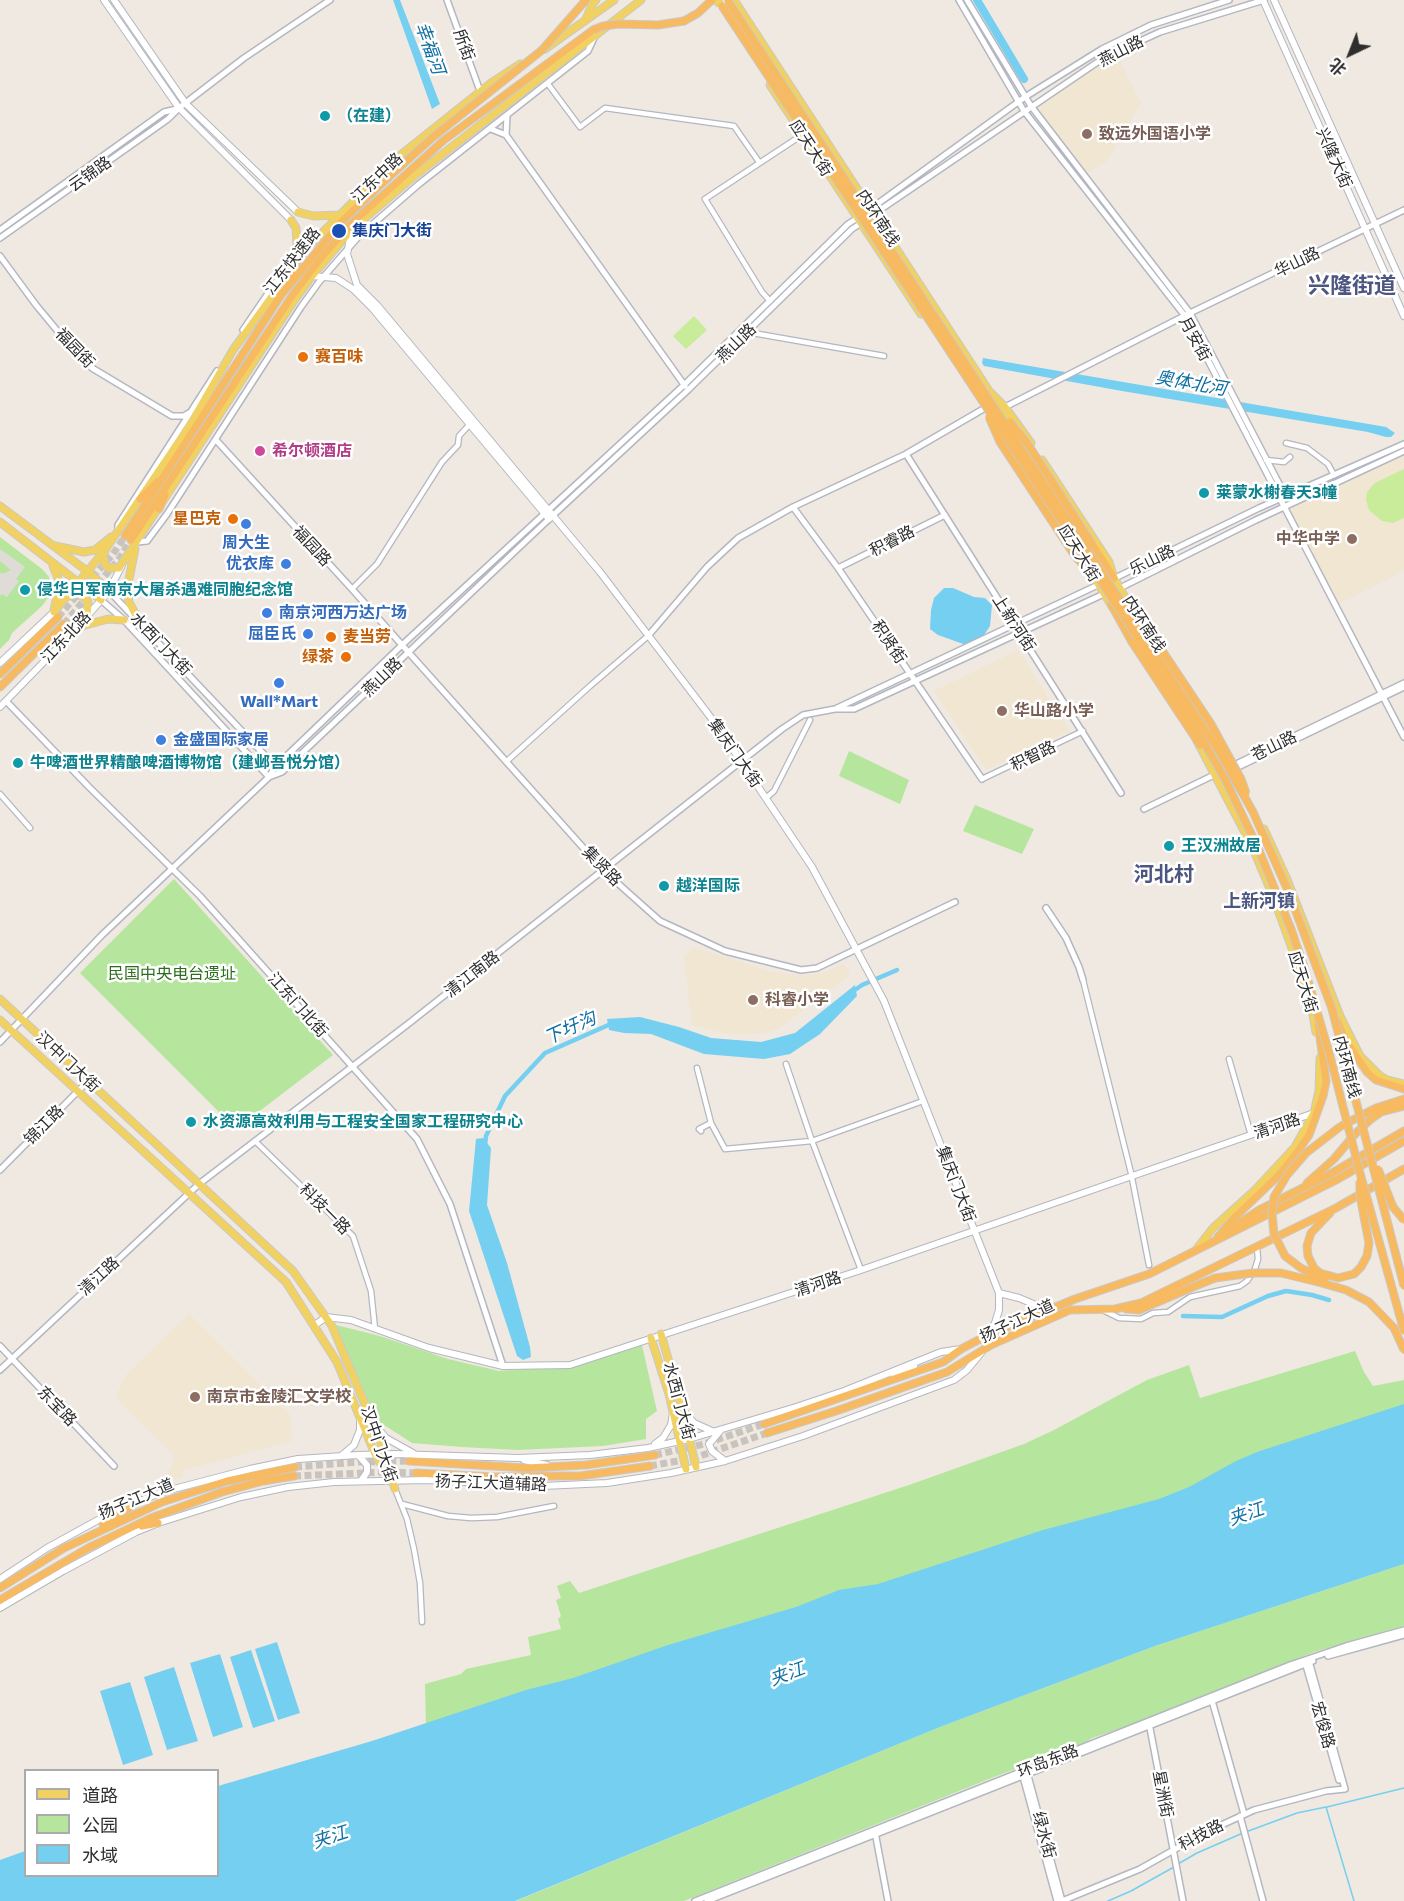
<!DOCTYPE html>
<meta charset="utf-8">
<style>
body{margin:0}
#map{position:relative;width:1404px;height:1901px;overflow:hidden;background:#efe9e1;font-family:Commissioner,"Noto Sans SC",sans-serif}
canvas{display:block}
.legend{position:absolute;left:24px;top:1769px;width:195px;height:108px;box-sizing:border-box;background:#fff;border:2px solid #ababab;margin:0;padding:8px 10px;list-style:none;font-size:18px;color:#2e2e2e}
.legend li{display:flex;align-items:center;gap:12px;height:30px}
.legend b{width:30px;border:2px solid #ababab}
.north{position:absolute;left:1320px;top:24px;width:60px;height:60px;-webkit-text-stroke:4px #fff;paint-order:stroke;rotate:223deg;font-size:16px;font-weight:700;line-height:24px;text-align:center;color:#2e2e2e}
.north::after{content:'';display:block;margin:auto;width:21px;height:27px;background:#2e2e2e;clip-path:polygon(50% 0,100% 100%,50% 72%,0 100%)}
</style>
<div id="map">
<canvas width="1404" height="1901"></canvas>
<ul class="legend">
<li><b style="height:8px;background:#f2d163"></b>道路</li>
<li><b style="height:16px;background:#b6e59e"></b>公园</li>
<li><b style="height:16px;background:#75cff0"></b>水域</li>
</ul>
<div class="north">北</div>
</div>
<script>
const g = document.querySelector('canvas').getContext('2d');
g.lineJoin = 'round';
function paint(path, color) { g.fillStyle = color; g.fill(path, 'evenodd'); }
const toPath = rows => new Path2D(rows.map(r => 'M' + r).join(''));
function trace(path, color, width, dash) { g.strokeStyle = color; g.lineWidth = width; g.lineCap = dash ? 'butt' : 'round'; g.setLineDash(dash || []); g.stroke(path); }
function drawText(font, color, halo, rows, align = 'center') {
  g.font = font + ' Commissioner,"Noto Sans SC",sans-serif'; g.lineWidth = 5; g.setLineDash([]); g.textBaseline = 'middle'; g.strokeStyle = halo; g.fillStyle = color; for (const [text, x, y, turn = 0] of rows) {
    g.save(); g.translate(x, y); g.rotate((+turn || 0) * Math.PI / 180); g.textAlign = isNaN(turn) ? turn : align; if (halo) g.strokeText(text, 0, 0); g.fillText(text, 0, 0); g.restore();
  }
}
paint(toPath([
 [1115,51,1141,103,1107,161,1084,175,1031,106],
 [1404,451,1404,571,1335,606,1283,507],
 [1018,650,1070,731,986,770,934,691],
 [693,947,772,972,803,975,826,973,843,963,850,975,779,1028,764,1033,743,1034,723,1033,692,1025,684,957],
 [189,1314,290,1415,292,1441,184,1470,182,1478,168,1481,167,1475,174,1461,174,1455,118,1400,117,1394,126,1375]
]), '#f0e6d1');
paint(toPath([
 [0,537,42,569,49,577,51,586,50,595,42,606,12,633,9,640,0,649],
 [849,751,909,780,900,804,839,776],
 [975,805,1034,829,1022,854,963,831],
 [174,879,333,1055,236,1129,80,973],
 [336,1325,380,1336,448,1359,499,1371,570,1365,641,1341,657,1411,646,1419,646,1439,603,1446,518,1450,462,1447,412,1443,381,1423,373,1413],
 [1355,1351,1364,1372,1373,1386,1404,1380,1404,1413,1255,1473,426,1726,425,1684,461,1674,466,1669,531,1655,528,1637,561,1629,558,1619,561,1616,556,1600,561,1598,557,1586,570,1581,579,1593,909,1485,1024,1444,1054,1430,1147,1380,1189,1365,1200,1398],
 [1404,1564,1404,1626,1314,1652,1128,1726,1092,1738,1084,1743,994,1777,684,1901,516,1901,940,1727,1155,1646]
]), '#b6e59e');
paint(toPath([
 [694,316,707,330,686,349,673,336],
 [1404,469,1404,518,1393,523,1382,521,1369,510,1366,500,1367,492,1375,483]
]), '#c9ec9a');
paint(toPath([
 [0,549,25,567,16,579,19,581,7,597,2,594,0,596,0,572,2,574,11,570,0,561]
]), '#dfdcd8');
paint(toPath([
 [393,0,400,0,440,104,432,109],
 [983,358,1386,427,1395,433,1391,437,1386,437,1368,432,1122,391,984,366,982,363],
 [944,588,953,588,974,597,985,598,992,605,990,626,980,641,966,645,938,635,930,629,931,610,934,598],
 [855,985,857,996,820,1034,790,1054,764,1059,704,1054,651,1034,624,1033,609,1030,607,1019,640,1017,679,1027,711,1038,761,1042,795,1033],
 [483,1138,491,1148,487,1205,507,1263,530,1347,531,1357,523,1360,517,1356,469,1211,476,1139],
 [1404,1404,1404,1564,1155,1646,940,1727,515,1901,0,1901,0,1860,25,1851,26,1876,218,1876,218,1786,372,1741,526,1690,573,1678,668,1645,796,1607,839,1590,878,1584,1043,1530,1159,1499,1189,1487,1236,1461,1257,1452],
 [277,1642,300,1713,278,1720,255,1649],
 [251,1650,275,1721,253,1728,230,1657],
 [220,1654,243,1727,213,1737,190,1663],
 [174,1667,198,1741,167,1750,144,1677],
 [130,1682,153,1755,123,1765,100,1691]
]), '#75cff0');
trace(toPath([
 [1327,1807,1404,1788],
 [1178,1864,1197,1853,1243,1833,1297,1813,1326,1807,1354,1901],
 [1108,1901,1131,1891,1174,1867]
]), '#75cff0', 1.5);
trace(toPath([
 [852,992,862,985,897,970],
 [485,1145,486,1136,505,1096,545,1053,613,1023],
 [1183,1316,1222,1317,1268,1296,1286,1291,1312,1295,1329,1300]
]), '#75cff0', 4.5);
trace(toPath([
 [977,0,1024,79]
]), '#75cff0', 8);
trace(toPath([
 [58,617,113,554,125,536],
 [64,624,119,559,131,540],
 [655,1455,704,1444,764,1424],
 [650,1466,694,1458,767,1433],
 [295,1467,359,1462,409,1461],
 [294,1476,386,1472,416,1473]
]), '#c8c4bd', 7, [7, 3.5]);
const minor = toPath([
 [548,84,580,127,605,108,734,126,759,162],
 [770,301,762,292,705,199,802,135],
 [747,332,884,356],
 [1286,443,1307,448,1328,464,1334,475],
 [1266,460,1284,462,1290,457],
 [352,589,377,564,442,462,458,445,459,436,470,424],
 [507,761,590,686,648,636],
 [982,779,1083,731],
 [0,794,30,828],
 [766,798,774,791,810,720],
 [1083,980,1131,1173,1149,1265],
 [1229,1059,1251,1135],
 [786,1064,812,1141,861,1270],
 [697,1068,711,1123,725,1149,812,1141,923,1101],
 [701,1131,699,1129,711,1123],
 [255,1141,353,1236,371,1291,375,1329],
 [1103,1310,1119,1318,1141,1319,1153,1313,1168,1312,1190,1297,1240,1286,1247,1281,1255,1269,1258,1259,1257,1247],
 [395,1489,407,1519,414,1549,420,1583,422,1622],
 [402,1504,448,1516,471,1518,497,1517,554,1506]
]);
const tertiary = toPath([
 [447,0,480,91],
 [959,0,1024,111,1185,316,1404,737],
 [967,0,1031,106,1190,313,1286,497],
 [491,129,506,135,685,386],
 [506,135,507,116],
 [869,210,1025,97,1102,49,1151,25,1229,0],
 [871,216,1105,57,1160,32,1264,0],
 [0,230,164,112,177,109],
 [0,238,168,119,179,108,244,58,330,0],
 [0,256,36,305,65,340,92,368,172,416,184,416,189,413],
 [243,330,291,260],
 [1005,407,1190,313,1404,210],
 [216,440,352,589,604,871,660,921,725,951,801,970,817,968,955,902],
 [906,454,1121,793],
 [793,507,838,568,982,779],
 [118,530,118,525,217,371],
 [137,542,147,541,167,514,301,307,319,282,359,236,419,184,588,51,594,38],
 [838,568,945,515],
 [1111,580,1259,508,1404,444],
 [1118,589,1256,520,1404,451],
 [109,591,276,767],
 [101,600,124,620,269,777],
 [648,636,707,567,738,538,793,507,906,454,985,408],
 [6,701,89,787,200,896,417,1139,450,1204,503,1366],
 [837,708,1100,584],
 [1230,767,1404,683],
 [1232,770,1404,687],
 [269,777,282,772,549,519,688,390,852,229,863,222],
 [1144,809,1216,774],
 [1046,908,1066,938,1079,967,1083,980],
 [0,1042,102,935,269,777,275,767,402,645,684,385,848,224,859,217],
 [0,1170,88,1081],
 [0,1346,114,1466],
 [0,1370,199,1184,408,1024,782,729,803,715,835,709,854,709,1106,593],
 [1328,1656,1404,1635],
 [1305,1662,1339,1780],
 [1211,1697,1244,1814],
 [1149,1723,1183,1901],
 [1027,1772,1062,1901],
 [1022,1773,1057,1901],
 [1240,1816,1263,1901],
 [875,1832,888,1901],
 [695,1901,1290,1665,1346,1646,1404,1630],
 [707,1901,1313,1661],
 [1062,1901,1140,1869,1202,1834,1254,1810,1326,1791,1345,1789,1309,1661]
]);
const secondary = toPath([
 [104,0,179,108,291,220],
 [114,0,186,104,298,212],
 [1263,0,1404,316],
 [1274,0,1404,288],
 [352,229,347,254,357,285,377,305,600,572,718,727,812,867,884,1001,999,1293,999,1310,995,1323,988,1335],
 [312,276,336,278,353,289,373,309,549,519],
 [76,629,109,591,122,565],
 [0,663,54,612],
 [0,707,69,636],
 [999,1293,1019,1298,1038,1306,1056,1307],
 [315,1325,326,1317,351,1320,429,1348,503,1366,570,1365,861,1270,1314,1113],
 [894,1377,914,1366],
 [683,1410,694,1423,714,1432],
 [376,1426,386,1438,413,1453],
 [720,1431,709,1444,712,1451,725,1461],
 [655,1444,663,1438,671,1425,673,1413],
 [358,1455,367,1465,367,1472,361,1481],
 [341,1456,354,1445,360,1430,360,1420],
 [524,1460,547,1465],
 [0,1579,47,1548,118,1509,166,1491,250,1469,298,1459,358,1455,395,1454,518,1458,590,1455,648,1448,689,1439,796,1407,844,1391,941,1352,961,1349],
 [0,1608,63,1571,136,1532,158,1523,241,1497,288,1487,334,1482,426,1480,543,1486,607,1483,671,1473,725,1461,803,1436,954,1380,967,1370,981,1353]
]);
const primary = toPath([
 [716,0,719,3],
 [734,0,989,391,1005,407,1031,443],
 [585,21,593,3,596,0],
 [545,49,614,0],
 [770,85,921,314],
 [298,212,313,216,340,215],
 [291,220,296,228,298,260],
 [997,404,1012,427],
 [1018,436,1061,502],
 [1042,460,1109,562,1114,578,1130,606],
 [0,506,87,571,109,591],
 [0,522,101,600],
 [55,546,84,552,95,550,111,537],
 [135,549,127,589,129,602,139,621],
 [105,551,103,556,105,565,109,568,119,568,293,302,312,276,352,229,413,177,641,0],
 [53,566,60,583,54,610],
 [1092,574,1113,608],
 [69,596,76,593,85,598,88,602,87,615],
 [54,612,105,550,190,425,233,350,307,248,398,157,491,83,520,64],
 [66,639,82,626,108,619,124,620],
 [1185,691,1221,748],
 [1197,741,1252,846,1273,896,1310,998,1316,1032],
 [1264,829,1286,877,1340,1016,1360,1056,1379,1075,1387,1080,1404,1084],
 [0,999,293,1271,332,1326,380,1440,395,1489],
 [0,1020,286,1282,337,1362,375,1454,390,1480],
 [1196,1250,1213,1228,1256,1189,1295,1147,1314,1113,1319,1091,1320,1058],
 [661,1334,682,1408,696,1467],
 [651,1338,669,1394,686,1469]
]);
const trunk = toPath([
 [684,21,698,13,712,0],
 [288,282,298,260],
 [140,499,157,482],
 [159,509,165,495],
 [125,536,281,295,343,220,390,176],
 [131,540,292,296,321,258,350,225,444,140,593,30],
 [1092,544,1114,578],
 [1075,556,1094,577],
 [1127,602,1151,634],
 [1111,604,1132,642],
 [0,674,58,617],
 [0,687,64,624],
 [1338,1022,1346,1041,1367,1072,1376,1080,1404,1089],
 [1343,1125,1376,1108,1404,1099],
 [1307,1183,1334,1159,1355,1134,1371,1119,1381,1112,1404,1106],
 [1228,1231,1259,1210,1332,1173,1404,1131],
 [1311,1233,1330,1213],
 [1218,1237,1235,1217,1280,1174,1295,1155,1309,1135,1323,1096,1326,1081,1318,1023],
 [1126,1309,1139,1310,1188,1289],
 [764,1424,943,1362,961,1349,988,1335,1075,1299,1149,1274,1336,1180,1404,1141],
 [767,1433,836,1411,947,1372,991,1345,1070,1310,1115,1309,1141,1303,1336,1208,1404,1169],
 [409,1461,527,1468,586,1465,655,1455],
 [416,1473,496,1477,559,1476,580,1476,650,1466],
 [103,1524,139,1502],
 [142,1526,158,1523],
 [0,1588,64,1548,162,1502,227,1481,295,1467],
 [0,1600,88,1548,151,1518,222,1492,263,1481,294,1476]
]);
trace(minor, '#b4b7c1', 7);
trace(tertiary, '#b4b7c1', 8);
trace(secondary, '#b4b7c1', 8);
trace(primary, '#c9c9c9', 9);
trace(trunk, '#c9c9c9', 9);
trace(minor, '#fff', 4.5);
trace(tertiary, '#fff', 5);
trace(secondary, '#fff', 6);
trace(primary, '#f2d163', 7);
trace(trunk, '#f8ba60', 7);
const trunkBridge = toPath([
 [728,1,1190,707,1220,753,1253,812,1289,893,1332,1009,1404,1286],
 [722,6,1076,543,1186,712,1224,777,1258,848,1291,929,1304,967,1330,1056,1360,1173,1404,1331],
 [593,30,603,26,619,24,658,25,684,21],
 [390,176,432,138,542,50,586,0],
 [989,417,1000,442,1075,556],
 [1010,422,1027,443,1092,544],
 [1151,634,1211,724,1241,779,1246,793],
 [1132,642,1200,745],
 [1378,1169,1393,1207,1404,1220],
 [1311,1233,1307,1246,1308,1256,1314,1268,1320,1273,1338,1278,1354,1274,1361,1267,1367,1256,1369,1243,1360,1196,1360,1181],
 [1325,1280,1301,1268,1285,1256,1274,1234,1272,1213,1274,1197,1287,1175,1306,1153,1341,1126],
 [1188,1289,1215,1278,1253,1273,1281,1273,1318,1282,1346,1290,1369,1302,1394,1328,1404,1350]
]);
trace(trunkBridge, '#c9c9c9', 9, []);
trace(trunkBridge, '#f8ba60', 7);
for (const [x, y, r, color] of [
 [325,116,6,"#0f9aa8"],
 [1087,134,6,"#8d6e63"],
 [339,231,8,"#1a4fb4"],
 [303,357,6,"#e8710a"],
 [260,451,6,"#d1479c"],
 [1204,493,6,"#0f9aa8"],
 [233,519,6,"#e8710a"],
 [246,524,6,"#3f7fe0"],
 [1352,539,6,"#8d6e63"],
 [286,564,6,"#3f7fe0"],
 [25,590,6,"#0f9aa8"],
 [267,613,6,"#3f7fe0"],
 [308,634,6,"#3f7fe0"],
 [331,637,6,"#e8710a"],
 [346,657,6,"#e8710a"],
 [279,683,6,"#3f7fe0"],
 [1002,711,6,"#8d6e63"],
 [161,740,6,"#3f7fe0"],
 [18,763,6,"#0f9aa8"],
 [1169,846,6,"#0f9aa8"],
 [664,886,6,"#0f9aa8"],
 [753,1000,6,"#8d6e63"],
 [191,1122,6,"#0f9aa8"],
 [195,1397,6,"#8d6e63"]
]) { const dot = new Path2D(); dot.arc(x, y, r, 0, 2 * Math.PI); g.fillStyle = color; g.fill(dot); trace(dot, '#fff', 2); }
drawText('16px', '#2e2e2e', '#fff', [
 ["所街",464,45,70],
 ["燕山路",1121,51,-27],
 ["应天大街",811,148,57],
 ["兴隆大街",1334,158,66],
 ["云锦路",90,174,-35],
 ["江东中路",377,178,-44],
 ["内环南线",878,218,57],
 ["江东快速路",292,261,-52],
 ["华山路",1297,262,-26],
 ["月安街",1195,339,61],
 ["燕山路",736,343,-44],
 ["福园街",75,348,46],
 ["积睿路",892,541,-27],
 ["福园路",312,546,47],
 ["应天大街",1079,553,58],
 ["乐山路",1152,560,-26],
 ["上新河街",1014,623,57],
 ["内环南线",1144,624,57],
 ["江东北路",66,637,-47],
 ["积贤街",889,642,56],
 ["水西门大街",161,644,46],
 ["燕山路",382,677,-44],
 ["苍山路",1274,746,-26],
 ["集庆门大街",735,753,55],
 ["积智路",1033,756,-26],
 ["集贤路",602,866,46],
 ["清江南路",472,974,-38],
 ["应天大街",1303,982,73],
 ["江东门北街",298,1005,48],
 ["汉中门大街",68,1062,43],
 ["内环南线",1347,1067,75],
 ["锦江路",44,1125,-45],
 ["清河路",1277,1126,-19],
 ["集庆门大街",956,1184,69],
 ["科技一路",325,1209,45],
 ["清江路",99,1276,-43],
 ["清河路",818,1284,-18],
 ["扬子江大道",1017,1321,-25],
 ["水西门大街",679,1401,75],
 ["东宝路",57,1406,46],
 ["汉中门大街",379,1444,71],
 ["扬子江大道辅路",491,1483,2],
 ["扬子江大道",136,1499,-23],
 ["宏俊路",1323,1725,74],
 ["环岛东路",1048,1761,-21],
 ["星洲街",1163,1794,79],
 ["绿水街",1044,1835,75],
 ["科技路",1201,1835,-27]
]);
drawText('bold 16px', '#0d838f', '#fff', [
 ["（在建）",337,116],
 ["莱蒙水榭春天3幢",1216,493],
 ["侵华日军南京大屠杀遇难同胞纪念馆",37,590],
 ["牛啤酒世界精酿啤酒博物馆（建邺吾悦分馆）",30,763],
 ["王汉洲故居",1181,846],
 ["越洋国际",676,886],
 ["水资源高效利用与工程安全国家工程研究中心",203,1122]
], 'left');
drawText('bold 16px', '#785e54', '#fff', [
 ["致远外国语小学",1099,134],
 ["中华中学",1340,539,"right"],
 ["华山路小学",1014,711],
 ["科睿小学",765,1000],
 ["南京市金陵汇文学校",207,1397]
], 'left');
drawText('bold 16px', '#164399', '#fff', [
 ["集庆门大街",352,231]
], 'left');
drawText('bold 16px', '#c56008', '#fff', [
 ["赛百味",315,357],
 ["星巴克",221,519,"right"],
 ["麦当劳",343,637],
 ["绿茶",334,657,"right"]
], 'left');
drawText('bold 16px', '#b23c85', '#fff', [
 ["希尔顿酒店",272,451]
], 'left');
drawText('bold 16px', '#366cbe', '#fff', [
 ["周大生",246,543],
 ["优衣库",274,564,"right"],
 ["南京河西万达广场",279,613,"left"],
 ["屈臣氏",296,634,"right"],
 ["Wall*Mart",279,702],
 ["金盛国际家居",173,740,"left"]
]);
drawText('16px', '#2c6e1b', '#fff', [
 ["民国中央电台遗址",172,974]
]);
drawText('italic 18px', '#0d6fa3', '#fff', [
 ["幸福河",430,48,70],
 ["奥体北河",1191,383,10],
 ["下圩沟",570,1028,-24],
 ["夹江",1246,1514,-19],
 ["夹江",787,1674,-20],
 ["夹江",330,1837,-18]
]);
drawText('bold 18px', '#4d5680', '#fff', [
 ["上新河镇",1259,901]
]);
drawText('bold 20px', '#4d5680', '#fff', [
 ["河北村",1164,874]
]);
drawText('bold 22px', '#4d5680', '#fff', [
 ["兴隆街道",1352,286]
]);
</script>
